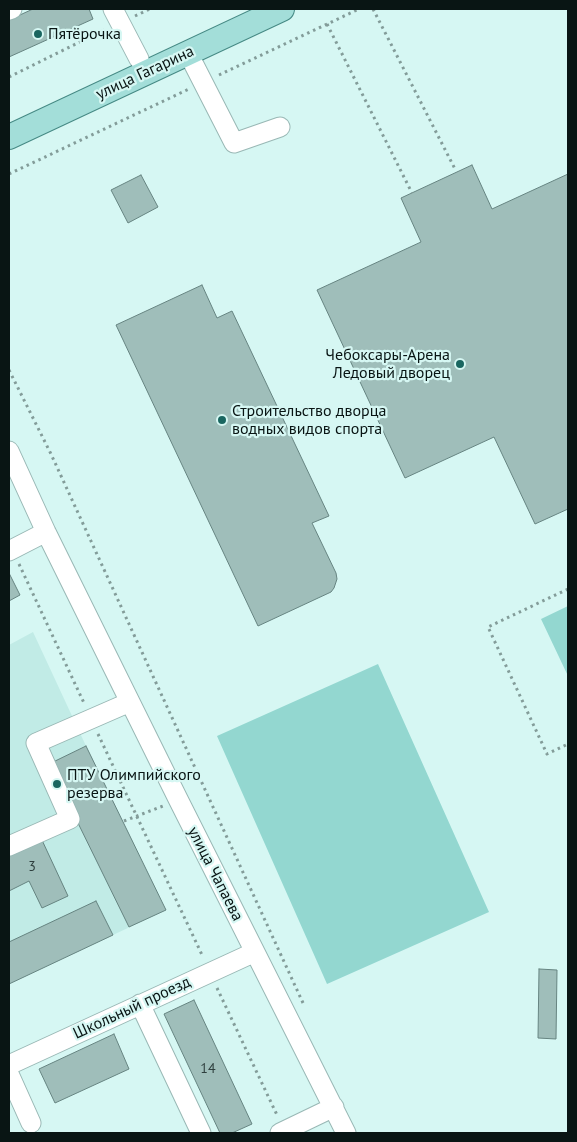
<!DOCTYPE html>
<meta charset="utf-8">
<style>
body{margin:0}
#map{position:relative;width:577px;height:1142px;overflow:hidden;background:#d6f7f3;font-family:"PT Sans",sans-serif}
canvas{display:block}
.frame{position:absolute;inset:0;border:10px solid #091514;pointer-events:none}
</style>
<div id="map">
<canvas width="577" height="1142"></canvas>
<div class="frame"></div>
</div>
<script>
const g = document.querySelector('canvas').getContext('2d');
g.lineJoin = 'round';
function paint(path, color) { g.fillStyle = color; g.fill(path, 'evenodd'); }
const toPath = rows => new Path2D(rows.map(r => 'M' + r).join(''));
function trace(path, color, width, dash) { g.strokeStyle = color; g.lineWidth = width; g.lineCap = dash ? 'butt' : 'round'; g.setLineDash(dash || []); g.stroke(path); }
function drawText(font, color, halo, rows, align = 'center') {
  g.font = font + ' "PT Sans",sans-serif'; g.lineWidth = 4.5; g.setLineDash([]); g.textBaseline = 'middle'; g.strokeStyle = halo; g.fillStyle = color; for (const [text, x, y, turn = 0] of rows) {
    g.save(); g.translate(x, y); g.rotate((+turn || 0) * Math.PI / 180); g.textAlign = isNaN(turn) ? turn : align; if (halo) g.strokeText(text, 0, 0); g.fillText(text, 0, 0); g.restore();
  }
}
paint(toPath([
 [33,632,86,746,166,910,9,984,9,645]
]), '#c1ebe6');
paint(toPath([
 [568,606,568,676,541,619],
 [378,664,489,912,327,984,217,736]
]), '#93d7d0');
const building = toPath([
 [33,9,89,9,93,19,9,57,9,20,33,9],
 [472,165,492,209,568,174,568,509,535,524,494,437,405,478,317,290,421,242,401,198,472,165],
 [141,175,158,207,128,223,111,190,141,175],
 [202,285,217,318,232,311,329,516,312,523,336,573,337,579,334,588,331,592,258,626,116,325,202,285],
 [9,573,20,595,9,601,9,573],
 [86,746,166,910,129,927,49,764,86,746],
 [41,838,68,896,42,908,29,881,9,891,9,853,41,838],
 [96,901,113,935,9,984,9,942,96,901],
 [539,969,557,970,556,1039,538,1038,539,969],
 [194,1000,252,1124,232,1133,220,1133,164,1014,194,1000],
 [114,1034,129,1069,55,1103,39,1069,114,1034]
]);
paint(building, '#9fbeba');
trace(building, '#668481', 1);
const minor = toPath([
 [113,9,139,59],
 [9,10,12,9],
 [188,53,234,143,280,127],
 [9,451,46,532,178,799,346,1133],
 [9,551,46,532],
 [9,846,70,819,36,743,130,702],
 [140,1004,201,1133],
 [9,1065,255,952],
 [9,1074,31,1123],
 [280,1133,334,1107]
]);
const major = toPath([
 [9,137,282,9]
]);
trace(minor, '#99b8b5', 21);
trace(major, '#458984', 26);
trace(toPath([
 [373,9,455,169],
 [135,16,150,9],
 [327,24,412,193],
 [219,75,359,9],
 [9,77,104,30],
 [9,174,189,89],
 [9,370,51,454,303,1003],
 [19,564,84,703],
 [568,589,488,627,547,754,568,744],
 [98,734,203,957],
 [124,821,163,806],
 [217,988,277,1115]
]), '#839c99', 3, [2.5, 4]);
trace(minor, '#fff', 19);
trace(major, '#a3ded9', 24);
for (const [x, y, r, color] of [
 [38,34,5,"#196660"],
 [460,364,5,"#196660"],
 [222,420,5,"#196660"],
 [57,784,5,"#196660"]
]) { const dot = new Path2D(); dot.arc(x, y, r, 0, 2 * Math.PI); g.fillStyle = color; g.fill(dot); trace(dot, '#d6f7f3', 2); }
drawText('14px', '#2e3f3e', null, [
 ["3",32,867],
 ["14",208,1069]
]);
drawText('16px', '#091514', '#d6f7f3', [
 ["Пятёрочка",48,34],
 ["Чебоксары-Арена",450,355,"right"],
 ["Ледовый дворец",450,373,"right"],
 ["Строительство дворца",232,411],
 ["водных видов спорта",232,429],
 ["ПТУ Олимпийского",67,775],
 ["резерва",67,793]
], 'left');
drawText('16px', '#091514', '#d6f7f3', [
 ["улица Гагарина",145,73,-25],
 ["улица Чапаева",215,874,63],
 ["Школьный проезд",132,1008,-25]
]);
</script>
